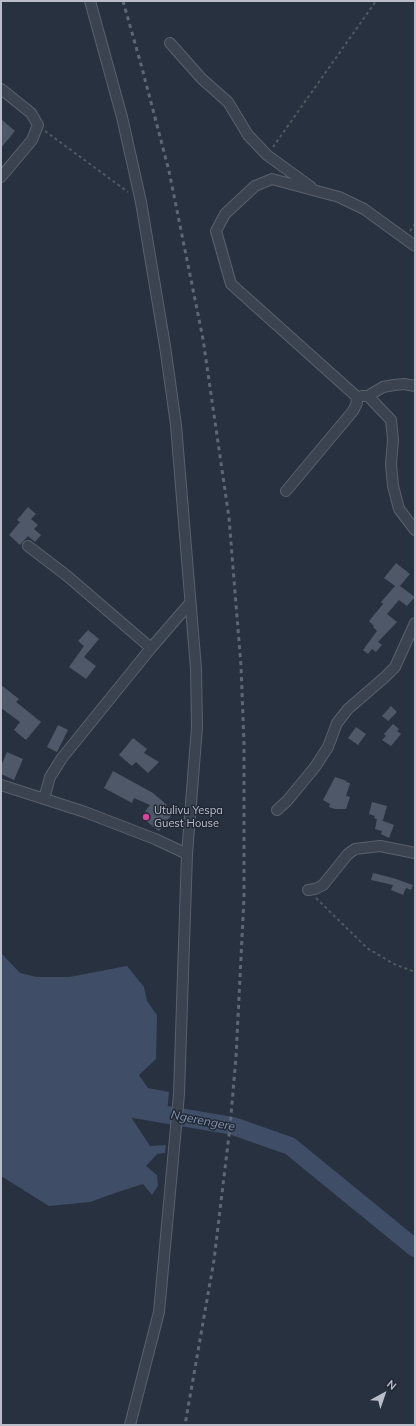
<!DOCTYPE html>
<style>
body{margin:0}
#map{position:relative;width:416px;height:1426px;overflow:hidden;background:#28313f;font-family:Mulish,sans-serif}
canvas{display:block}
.frame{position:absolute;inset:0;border:2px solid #b9beca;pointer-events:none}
.north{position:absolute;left:364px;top:1374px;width:40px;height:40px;-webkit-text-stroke:3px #212835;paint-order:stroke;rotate:40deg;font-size:11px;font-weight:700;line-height:16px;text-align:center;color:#b9beca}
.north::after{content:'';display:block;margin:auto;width:14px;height:18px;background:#b9beca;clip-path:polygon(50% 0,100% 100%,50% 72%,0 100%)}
</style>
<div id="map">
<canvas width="416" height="1426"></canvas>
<div class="frame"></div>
<div class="north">N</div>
</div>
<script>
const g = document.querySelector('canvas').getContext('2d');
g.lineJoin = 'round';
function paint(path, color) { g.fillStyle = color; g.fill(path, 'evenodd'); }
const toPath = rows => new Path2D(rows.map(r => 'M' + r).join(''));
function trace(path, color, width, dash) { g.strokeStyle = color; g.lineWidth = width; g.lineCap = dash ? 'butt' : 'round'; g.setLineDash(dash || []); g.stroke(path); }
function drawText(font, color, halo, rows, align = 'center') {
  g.font = font + ' Mulish,sans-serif'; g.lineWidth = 3; g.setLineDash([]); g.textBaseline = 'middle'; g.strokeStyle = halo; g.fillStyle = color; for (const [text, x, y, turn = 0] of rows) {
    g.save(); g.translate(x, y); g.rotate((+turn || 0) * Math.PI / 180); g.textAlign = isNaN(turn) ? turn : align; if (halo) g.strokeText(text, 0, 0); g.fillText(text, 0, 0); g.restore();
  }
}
paint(toPath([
 [1,953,20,973,37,977,69,977,127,966,144,987,147,1001,157,1015,156,1059,139,1075,148,1088,169,1092,167,1113,141,1107,131,1117,150,1146,166,1145,165,1153,157,1154,146,1166,157,1175,158,1186,152,1195,143,1184,118,1192,90,1202,49,1206,1,1176]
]), '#3f4d67');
trace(toPath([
 [115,1106,233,1126,290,1146,415,1248]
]), '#3f4d67', 18);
paint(toPath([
 [1,119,15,131,1,148],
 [28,507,36,514,31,519,38,525,34,529,41,535,35,542,28,536,20,545,9,535,20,522,17,520],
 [396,563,410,574,400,586,415,597,407,606,399,600,387,614,397,622,378,642,382,645,376,652,372,649,368,654,363,650,377,631,373,627,374,626,369,621,383,604,381,602,395,586,384,578],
 [88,630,99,639,84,657,96,666,86,679,69,667,84,646,78,641],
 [1,685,19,699,16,702,41,722,26,740,14,730,20,722,1,708],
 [391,706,397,712,388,721,382,716],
 [393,724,399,729,397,731,401,734,391,746,382,740,386,736,384,734],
 [58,725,68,730,57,752,47,747],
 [356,727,366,734,358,745,348,738],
 [133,738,147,749,144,753,159,762,148,773,136,762,132,766,119,755],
 [7,752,23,759,14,780,1,774,1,766],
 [113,771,153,793,167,805,165,807,173,813,159,831,141,817,150,805,134,798,132,803,104,788],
 [335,777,347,781,346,782,350,783,346,796,350,797,346,809,335,809,329,807,330,804,323,800],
 [372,802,387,806,383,820,381,820,394,825,389,838,381,834,382,831,375,829,377,819,374,818,375,816,369,814],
 [373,873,393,878,413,885,411,890,406,888,403,895,391,890,393,885,371,880]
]), '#4e5868');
const minor = toPath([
 [90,1,122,117,141,202,165,346,176,425,196,669,197,727,187,854,179,1094,159,1312,130,1425],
 [170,43,202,79,228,102,248,135,267,155,311,187],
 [1,89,31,113,38,125,32,140,1,177],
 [362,396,368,396,383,387,394,385,404,384,415,386],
 [368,396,391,420,393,440,391,464,393,486,399,509,415,530],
 [286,491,353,411,357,403,356,396,231,284,216,231,225,214,255,186,272,179,339,197,364,209,415,246],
 [28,546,66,575,151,648],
 [1,785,85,812,155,839,187,854],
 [44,799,50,777,62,758,151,648,190,603],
 [277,810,287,801,315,767,328,747,337,723,348,709,385,677,395,667,415,623],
 [308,890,315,889,323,885,348,854,355,849,380,846,415,853]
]);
trace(minor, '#5a616d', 12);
trace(toPath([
 [45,131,128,192],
 [273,147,376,1],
 [410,231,415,224],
 [316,898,367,948,394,964,415,972]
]), '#4a5c5f', 2, [3, 3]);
trace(minor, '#3c4350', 10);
trace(toPath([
 [123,1,142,68,169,171,203,339,229,518,241,666,244,744,244,898,236,1057,230,1127,214,1260,185,1425]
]), '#5e6776', 3, [4, 4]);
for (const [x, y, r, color] of [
 [146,817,4,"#d1479c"]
]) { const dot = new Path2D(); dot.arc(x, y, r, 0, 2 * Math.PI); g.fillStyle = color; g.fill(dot); trace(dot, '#212835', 1.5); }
drawText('11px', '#b9beca', '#212835', [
 ["Utulivu Yespa",154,811],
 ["Guest House",154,824]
], 'left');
drawText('italic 12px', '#8393af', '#212835', [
 ["Ngerengere",203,1121,11]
]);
</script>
